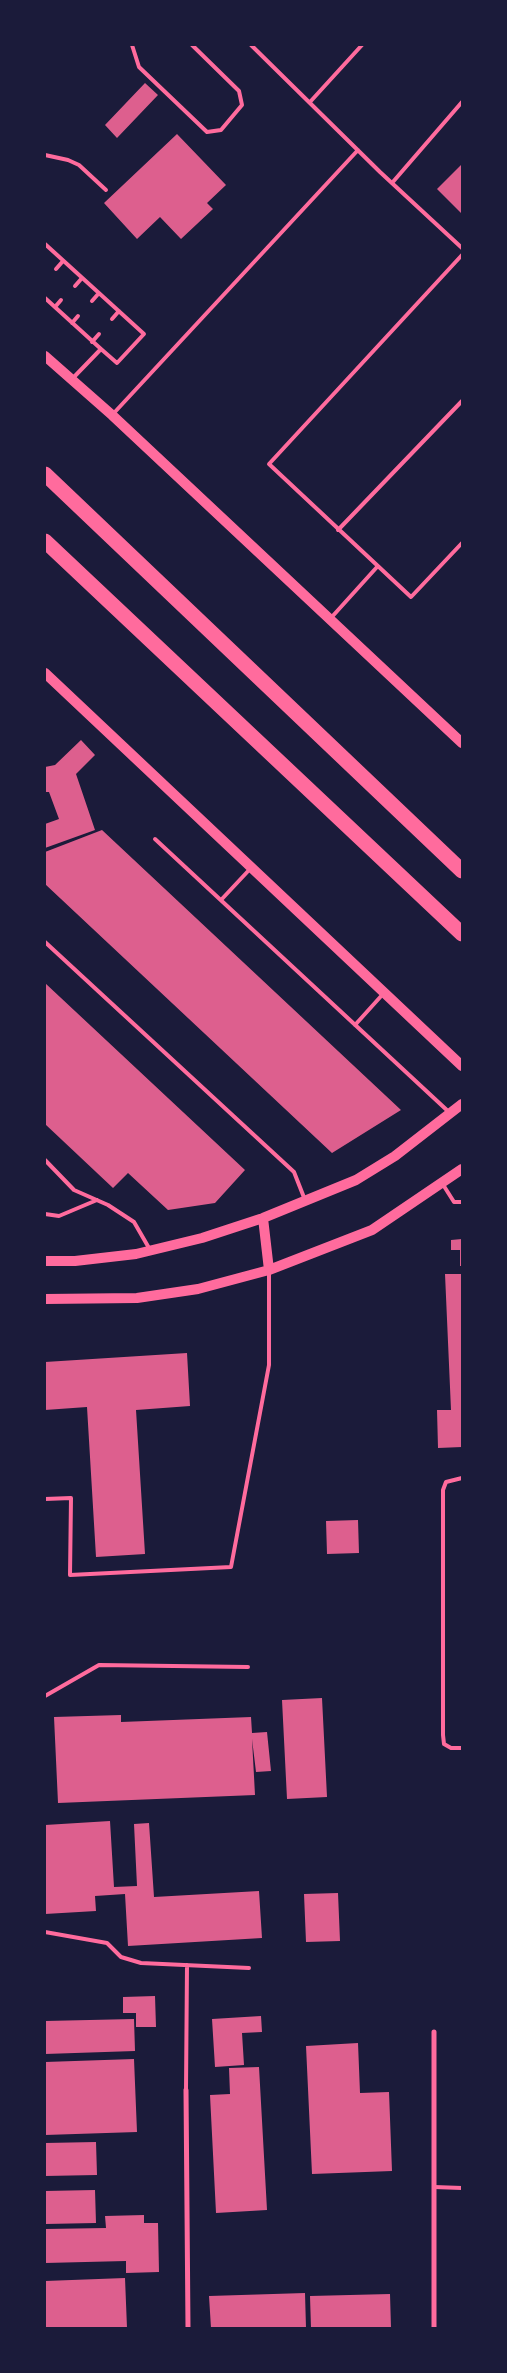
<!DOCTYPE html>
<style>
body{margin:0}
#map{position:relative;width:507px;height:2373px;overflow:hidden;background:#1b1b3a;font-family:Figtree,sans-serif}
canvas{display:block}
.frame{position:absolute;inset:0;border:46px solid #1b1b3a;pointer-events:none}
</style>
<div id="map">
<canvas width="507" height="2373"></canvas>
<div class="frame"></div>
</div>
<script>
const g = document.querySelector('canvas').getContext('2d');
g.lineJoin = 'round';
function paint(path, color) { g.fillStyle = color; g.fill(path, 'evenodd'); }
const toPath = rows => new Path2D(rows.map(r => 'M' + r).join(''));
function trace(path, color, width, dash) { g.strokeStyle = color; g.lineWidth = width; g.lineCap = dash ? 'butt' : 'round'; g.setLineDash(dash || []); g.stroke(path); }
paint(toPath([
 [145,83,158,95,117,138,105,125],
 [177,134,226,185,207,203,213,209,181,239,160,217,137,239,104,203],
 [462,164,462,214,437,189],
 [81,740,95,755,76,774,95,830,45,848,45,824,59,819,49,792,45,792,45,767,55,765],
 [102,830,401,1110,332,1153,45,884,45,852],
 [45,983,245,1170,215,1203,168,1210,128,1173,113,1188,45,1124],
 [462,1239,462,1266,460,1266,460,1250,451,1250,451,1240],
 [445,1274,462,1274,462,1447,438,1448,437,1410,451,1410],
 [187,1353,190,1406,136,1410,145,1554,96,1557,87,1407,45,1410,45,1362],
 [358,1520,359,1553,327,1554,326,1521],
 [322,1698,327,1797,287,1799,282,1700],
 [121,1715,121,1722,251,1717,252,1733,267,1732,271,1771,256,1772,252,1739,255,1795,58,1803,54,1717],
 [110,1821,114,1887,137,1886,134,1824,149,1823,154,1897,259,1891,262,1938,128,1946,125,1894,95,1896,96,1911,45,1914,45,1825],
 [338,1893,340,1941,306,1942,304,1894],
 [155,1996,156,2027,136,2027,136,2013,123,2013,123,1997],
 [261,2016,262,2032,242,2033,244,2065,215,2067,212,2019],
 [134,2019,135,2051,45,2054,45,2021],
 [358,2043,360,2093,389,2092,392,2171,312,2174,306,2046],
 [134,2059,137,2132,45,2135,45,2062],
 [259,2067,267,2210,216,2213,210,2095,230,2094,229,2068],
 [96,2142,97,2175,45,2176,45,2143],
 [95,2190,96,2223,45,2224,45,2191],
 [144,2215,144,2223,158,2223,159,2272,126,2273,126,2261,45,2263,45,2229,106,2228,105,2216],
 [125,2278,127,2328,45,2328,45,2281],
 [305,2293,306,2328,211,2328,209,2296],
 [390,2294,391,2328,311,2328,310,2296]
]), '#dd5f8e');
trace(toPath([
 [132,45,139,67,207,132,221,130,242,105,239,91,192,45],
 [251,45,380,172,462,248],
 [310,102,362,45],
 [45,155,68,160,79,165,106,190],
 [392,183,462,102],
 [45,244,144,334,117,363,101,349,73,378],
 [462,255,269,464,411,597,462,543],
 [56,269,63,261],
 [75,286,82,278],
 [45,298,101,349],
 [92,301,99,293],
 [55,307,61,300],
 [112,319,119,311],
 [72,323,78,316],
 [92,342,99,334],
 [113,414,358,150],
 [338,530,462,401],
 [330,619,377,567],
 [155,839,450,1113],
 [221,900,250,869],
 [45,942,294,1172,305,1200],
 [355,1025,383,994],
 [45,1160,74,1190,108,1205,134,1222,149,1248],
 [442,1183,454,1202,462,1202],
 [45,1214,59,1216,97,1200],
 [462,1478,446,1482,443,1490,443,1735,444,1744,451,1748,462,1748],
 [45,1499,71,1498,70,1575,231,1567,269,1365,269,1272],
 [45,1696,99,1665,248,1667],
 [45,1932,107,1943,121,1957,141,1963,249,1968],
 [186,2090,187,1965],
 [434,2187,462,2188]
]), '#ff6b9d', 4);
trace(toPath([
 [186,2090,188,2328],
 [434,2328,434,2032]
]), '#ff6b9d', 5);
trace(toPath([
 [45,356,112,415,462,743],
 [45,673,462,1066],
 [263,1218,269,1270],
 [45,1261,75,1261,136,1254,202,1238,263,1218,356,1180,395,1156,462,1104],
 [45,1299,137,1298,198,1289,269,1270,372,1230,462,1169]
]), '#ff6b9d', 10);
trace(toPath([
 [45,474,462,871],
 [45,541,462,934]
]), '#ff6b9d', 15);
</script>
